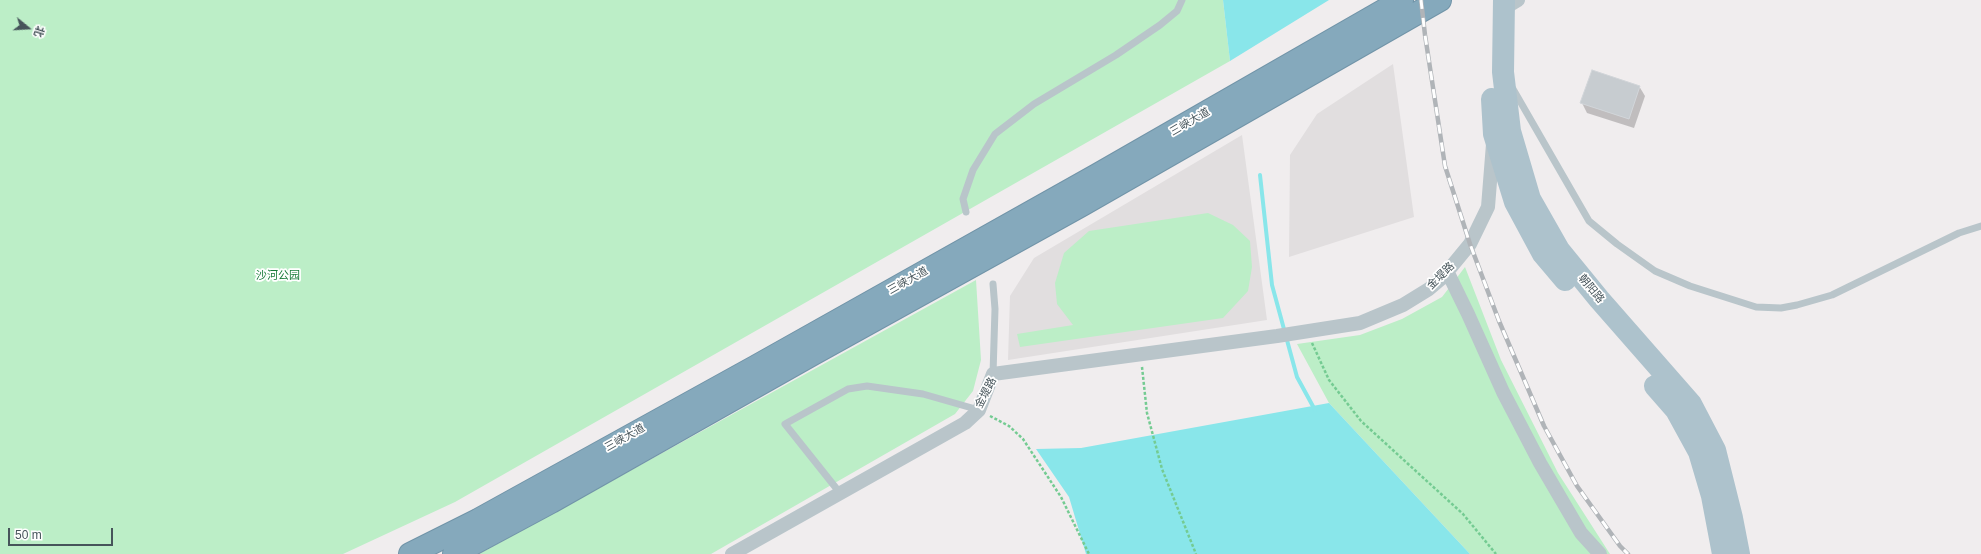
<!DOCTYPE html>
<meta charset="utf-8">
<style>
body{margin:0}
#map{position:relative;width:1981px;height:554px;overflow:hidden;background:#f0edee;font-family:Helvetica,"Noto Sans SC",sans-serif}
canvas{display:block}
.north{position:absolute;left:8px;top:8px;width:40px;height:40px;-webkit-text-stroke:3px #fff;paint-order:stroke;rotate:108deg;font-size:11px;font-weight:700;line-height:16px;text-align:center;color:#46545a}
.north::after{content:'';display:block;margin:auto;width:14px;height:18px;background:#46545a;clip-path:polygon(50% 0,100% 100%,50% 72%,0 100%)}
.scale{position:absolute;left:8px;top:528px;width:105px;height:18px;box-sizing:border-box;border:2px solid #46545a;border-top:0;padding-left:5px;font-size:12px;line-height:14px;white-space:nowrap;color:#46545a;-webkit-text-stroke:3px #fff;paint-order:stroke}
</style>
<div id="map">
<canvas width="1981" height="554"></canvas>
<div class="north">北</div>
<div class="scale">50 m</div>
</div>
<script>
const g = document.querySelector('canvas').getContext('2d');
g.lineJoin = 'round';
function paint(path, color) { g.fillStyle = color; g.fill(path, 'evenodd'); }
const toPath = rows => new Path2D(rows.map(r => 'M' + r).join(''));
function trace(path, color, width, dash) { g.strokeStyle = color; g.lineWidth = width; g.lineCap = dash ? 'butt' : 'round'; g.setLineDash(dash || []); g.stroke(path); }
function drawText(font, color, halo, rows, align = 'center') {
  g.font = font + ' Helvetica,"Noto Sans SC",sans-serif'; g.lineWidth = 3.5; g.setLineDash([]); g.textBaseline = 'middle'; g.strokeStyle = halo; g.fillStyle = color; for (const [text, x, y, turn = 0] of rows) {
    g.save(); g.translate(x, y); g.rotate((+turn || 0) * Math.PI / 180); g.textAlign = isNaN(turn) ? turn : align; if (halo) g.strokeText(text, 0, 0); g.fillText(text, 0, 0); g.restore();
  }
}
paint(toPath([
 [1393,64,1414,217,1289,257,1290,155,1317,114],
 [1242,135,1267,320,1008,360,1010,296,1034,258]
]), '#e1dedf');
paint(toPath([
 [0,0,1223,0,1230,61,455,502,343,554,0,554],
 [1208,213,1233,225,1250,241,1252,267,1248,291,1223,318,1020,347,1017,334,1073,325,1057,304,1055,283,1064,253,1089,231],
 [1465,267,1501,360,1558,473,1610,554,1470,554,1329,403,1297,344,1360,335,1402,319,1442,297],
 [976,280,981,360,973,391,955,414,711,554,479,554]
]), '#bceec7');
paint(toPath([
 [1223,0,1329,0,1230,61],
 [1329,403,1470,554,1086,554,1069,497,1036,449,1081,448]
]), '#89e6ea');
paint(toPath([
 [1639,86,1645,96,1634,128,1587,113,1582,103]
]), '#0003');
trace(toPath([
 [1260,175,1272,285,1297,377,1315,410]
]), '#89e6ea', 4);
const building = toPath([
 [1592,70,1640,86,1629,119,1580,103,1592,70]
]);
paint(building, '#c7ccd0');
trace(building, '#d1d5d9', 1);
const highway = toPath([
 [410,554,478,520,755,367,1097,175,1402,0],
 [454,554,551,502,813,354,1082,205,1440,0]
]);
trace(highway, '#7194a8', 24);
trace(toPath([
 [1312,343,1329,380,1361,421,1463,514,1496,554],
 [1142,367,1147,413,1162,469,1196,554],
 [990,416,1009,426,1023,439,1061,497,1089,554]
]), '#74cb92', 2.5, [3, 2]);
trace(toPath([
 [1513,89,1589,221,1617,244,1655,271,1690,286,1756,307,1781,308,1797,305,1832,295,1959,233,1981,226],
 [966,212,963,199,973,170,995,134,1034,104,1116,55,1160,25,1177,11,1182,0],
 [993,374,995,309,993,284],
 [840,493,785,424,848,389,867,386,923,394,979,410]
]), '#b9c5ca', 7);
trace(toPath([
 [1503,9,1518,0],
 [1448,273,1468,314,1503,392,1540,463,1581,533,1600,554],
 [732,554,965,423,979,410,993,374,1277,336,1360,323,1403,305,1429,289,1442,278,1470,244,1488,207,1493,144]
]), '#b9c5ca', 14);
trace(toPath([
 [1504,0,1503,72,1510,131,1530,199,1559,250,1599,299,1691,404,1715,450,1732,518,1739,554],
 [1492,99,1494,134,1515,202,1543,254,1565,280],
 [1655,386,1676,410,1699,452,1712,496,1723,554]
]), '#adc2cc', 22);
trace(highway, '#85a9bc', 22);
const rail = toPath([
 [1421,0,1425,35,1445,166,1470,244,1499,321,1544,426,1577,486,1620,546,1628,554]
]);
trace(rail, '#b0b4b8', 4.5);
trace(rail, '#fff', 3, [9]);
drawText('11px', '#46545a', '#fff', [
 ["三峡大道",1190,122,-30],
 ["金堤路",1441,276,-44],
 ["三峡大道",908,281,-29],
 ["朝阳路",1591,289,50],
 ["金堤路",986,393,-63],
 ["三峡大道",625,438,-29]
]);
drawText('11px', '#187b39', '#fff', [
 ["沙河公园",278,276]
]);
</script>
